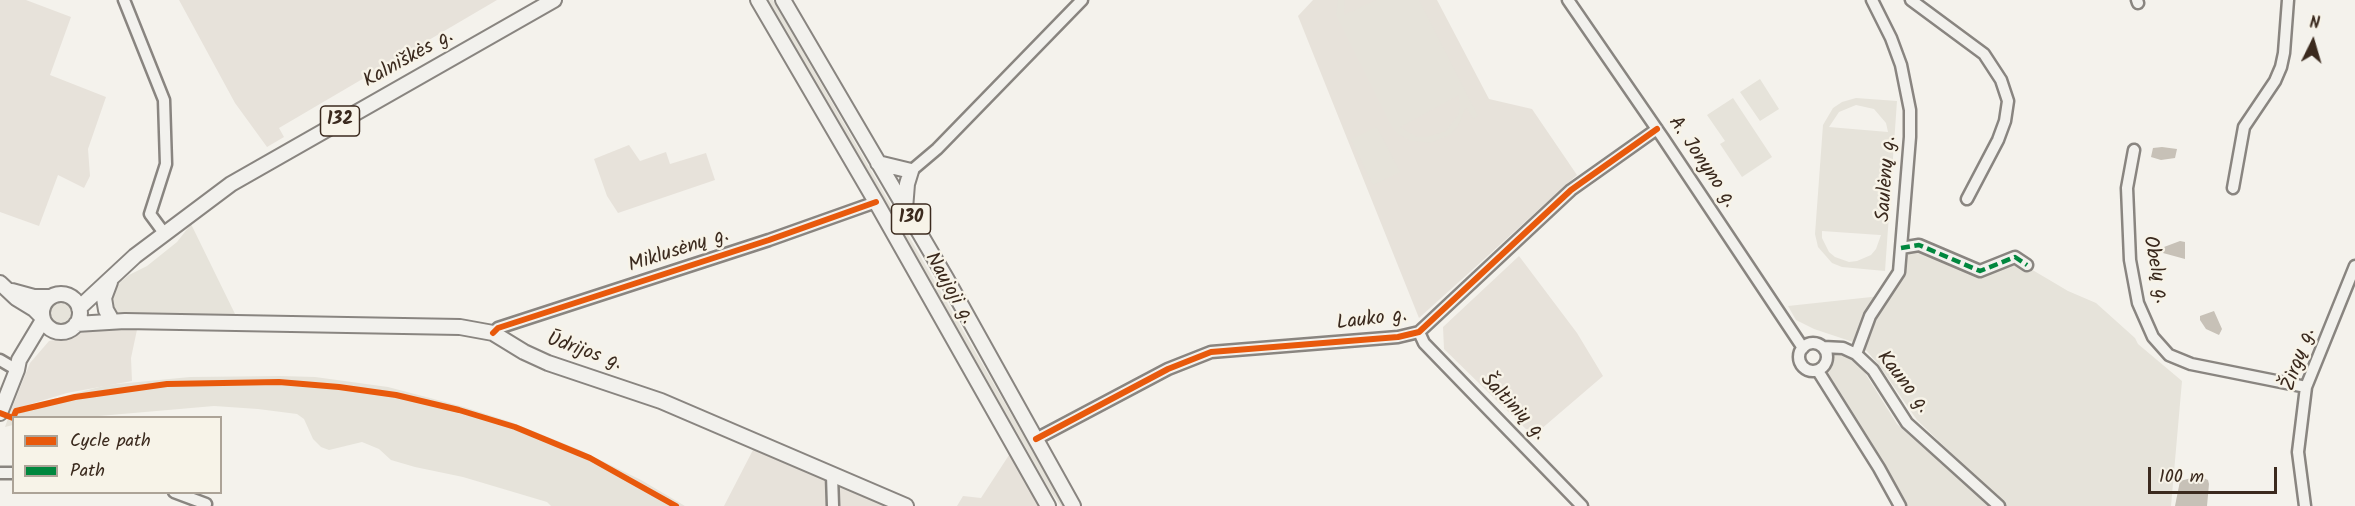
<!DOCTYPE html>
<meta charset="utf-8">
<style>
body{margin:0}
#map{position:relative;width:2355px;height:506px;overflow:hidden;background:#f4f2ec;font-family:Kalam,sans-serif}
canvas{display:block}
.legend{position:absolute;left:12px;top:416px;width:210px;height:78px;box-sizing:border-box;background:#f7f3e8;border:2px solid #aca397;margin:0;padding:8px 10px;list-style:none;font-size:18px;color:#3b2a1e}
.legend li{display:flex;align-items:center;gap:12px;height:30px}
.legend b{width:30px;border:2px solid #aca397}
.north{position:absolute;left:2283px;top:12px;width:60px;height:60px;-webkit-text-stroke:4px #f7f3e8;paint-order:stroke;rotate:5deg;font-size:16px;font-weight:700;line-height:24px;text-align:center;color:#3b2a1e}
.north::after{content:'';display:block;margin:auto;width:21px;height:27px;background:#3b2a1e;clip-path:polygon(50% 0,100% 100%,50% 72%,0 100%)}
.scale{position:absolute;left:2148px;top:467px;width:129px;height:27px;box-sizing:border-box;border:3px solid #3b2a1e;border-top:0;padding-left:8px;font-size:18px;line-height:21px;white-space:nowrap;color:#3b2a1e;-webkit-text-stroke:4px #f7f3e8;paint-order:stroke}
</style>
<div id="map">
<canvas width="2355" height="506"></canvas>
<ul class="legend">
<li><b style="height:8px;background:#e8590c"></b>Cycle path</li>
<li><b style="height:8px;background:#00873e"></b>Path</li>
</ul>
<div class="north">N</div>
<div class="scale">100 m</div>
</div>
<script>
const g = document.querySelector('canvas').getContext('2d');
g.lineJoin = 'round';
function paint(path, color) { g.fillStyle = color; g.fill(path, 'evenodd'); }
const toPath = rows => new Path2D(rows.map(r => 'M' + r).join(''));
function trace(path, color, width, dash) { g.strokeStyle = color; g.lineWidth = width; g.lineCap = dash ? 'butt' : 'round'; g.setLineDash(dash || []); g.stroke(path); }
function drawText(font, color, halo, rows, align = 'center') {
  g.font = font + ' Kalam,sans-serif'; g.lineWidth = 5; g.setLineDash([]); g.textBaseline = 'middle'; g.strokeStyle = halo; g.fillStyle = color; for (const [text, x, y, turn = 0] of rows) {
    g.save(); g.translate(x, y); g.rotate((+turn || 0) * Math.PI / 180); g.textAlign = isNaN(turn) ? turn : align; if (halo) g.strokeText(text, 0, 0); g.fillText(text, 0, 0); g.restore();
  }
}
paint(toPath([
 [0,0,26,0,71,17,50,75,106,97,88,149,90,176,84,188,58,175,39,226,0,212],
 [179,0,497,0,279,128,284,137,267,147,235,103],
 [1313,0,1437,0,1489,99,1532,109,1577,175,1419,318,1298,16],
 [629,145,640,161,666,152,670,164,706,153,715,180,618,213,607,196,594,159],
 [1519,256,1577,333,1603,376,1533,436,1444,349,1443,327],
 [138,325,131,358,132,381,67,393,11,410,30,363,49,341,70,337,83,328],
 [754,448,893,506,724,506],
 [1011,452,1041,506,957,506,963,496,981,498]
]), '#e7e2da');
paint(toPath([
 [767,0,773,0,1064,506,1061,506,1049,489,878,188],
 [1338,0,1345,0,1344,15,1376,0,1419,0,1478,116,1473,119,1466,107,1458,126,1451,134,1431,143,1409,140,1400,135,1392,127,1336,15],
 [1459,95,1460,105,1458,115,1446,131,1427,137,1417,137,1400,127],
 [1760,79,1779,109,1760,121,1740,92],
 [1733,98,1772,157,1742,177,1720,144,1725,141,1707,115],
 [1856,98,1897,101,1885,271,1842,267,1832,263,1818,247,1815,234,1823,125,1833,108,1842,102],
 [1856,105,1874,109,1886,123,1888,132,1829,127,1839,112],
 [1822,231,1880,235,1881,235,1876,249,1871,255,1857,261,1849,262,1835,257,1829,252,1822,238],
 [1377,127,1400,172,1373,185,1351,140],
 [191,224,237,318,117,314,109,304,111,289,129,275,147,266,177,242],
 [1909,249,1918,250,1985,272,2019,262,2068,291,2096,303,2135,338,2138,344,2182,381,2171,506,2006,506,1917,420,1878,364,1865,349,1856,343,1814,329,1796,320,1788,306,1890,295,1902,272,1905,253],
 '48 313a12 12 0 1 1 24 0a12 12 0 1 1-24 0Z',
 [1831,352,1836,352,1846,356,1860,365,1897,424,1989,506,1905,506,1822,365,1822,359],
 [280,376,315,377,388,387,464,407,511,422,580,450,641,480,685,506,551,506,547,502,463,477,415,467,391,460,379,449,362,442,329,450,321,447,313,439,304,419,297,414,258,409,214,406,76,418,14,418,13,425,5,427,11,410,107,385,190,377]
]), '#e6e3da');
paint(toPath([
 [2162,147,2177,149,2175,158,2161,160,2151,157,2153,148],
 [2180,241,2185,242,2185,259,2163,253,2164,247],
 [2214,311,2222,329,2219,335,2206,329,2200,320,2200,316],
 [2199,476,2208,480,2209,484,2207,506,2175,506,2180,481]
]), '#c7c1b7');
const minor = toPath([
 [124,0,164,100,166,164,150,214,164,233],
 [1568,0,1663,138,1803,348],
 [1911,0,1984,54,2001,80,2008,101,2005,121,1998,140,1967,199],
 [2137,0,2138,3],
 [2134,150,2127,188,2130,260,2138,303,2153,337,2169,355,2191,364,2306,387],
 [911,171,937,149,1082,0],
 [2233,188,2244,127,2275,81,2281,67,2284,53,2288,0],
 [1901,248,1919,245,1980,271,2015,257,2027,265],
 [1419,332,1424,343,1582,506],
 [493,333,498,328,769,240,876,202],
 '1799 357a14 14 0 1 1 28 0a14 14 0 1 1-28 0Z',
 [1823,347,1843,348,1856,354,1873,370,1907,423,1999,506],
 [1856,354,1870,316,1899,272,1910,137,1910,110,1901,65,1891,38,1872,0],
 [0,360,17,370],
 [1818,371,1879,468,1900,506],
 [1036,439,1168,369,1211,352,1398,337,1419,332,1571,190,1657,129],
 [0,473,14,473],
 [832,475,833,506],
 [174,492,206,504],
 [2305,506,2298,452,2306,387,2355,266]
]);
const major = toPath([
 [758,0,876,202,1048,506],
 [783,0,946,278,1073,506],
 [878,163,911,171,907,184,905,209],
 [110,282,104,298,106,310,110,317],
 [0,283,16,298,34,309,42,317],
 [12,291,34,297,50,297],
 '42 313a19 19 0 1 1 38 0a19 19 0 1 1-38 0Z',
 [79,308,135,256,231,184,554,0],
 [76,324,125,321,347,325,460,327,493,333,524,352,548,363,661,401,906,506],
 [0,413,17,370,19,360,43,320]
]);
trace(minor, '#898580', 15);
trace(major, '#898580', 18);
trace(minor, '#f2f1ed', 10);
trace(major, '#f2f1ed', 14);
trace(toPath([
 [1901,248,1919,245,1980,271,2015,257,2027,265]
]), '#00873e', 4.5, [9, 4.5]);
trace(toPath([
 [493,333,498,328,769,240,876,202],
 [0,413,13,418,16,411,75,397,167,384,279,382,339,387,396,395,459,410,515,427,590,458,676,506],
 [1036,439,1168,369,1211,352,1398,337,1419,332,1571,190,1657,129]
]), '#e8590c', 6);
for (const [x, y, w] of [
 [340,121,39],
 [911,219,39]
]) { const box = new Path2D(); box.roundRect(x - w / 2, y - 15, w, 30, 4.5); g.fillStyle = '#f7f3e8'; g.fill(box); trace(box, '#3b2a1e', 1.5); }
drawText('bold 18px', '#3b2a1e', null, [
 ["132",340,121],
 ["130",911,219]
]);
drawText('20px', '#3b2a1e', '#f7f3e8', [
 ["Kalniškės g.",409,60,-29],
 ["A. Jonyno g.",1701,163,56],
 ["Saulėnų g.",1888,179,-86],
 ["Miklusėnų g.",679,252,-18],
 ["Obelų g.",2154,270,79],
 ["Naujoji g.",948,289,60],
 ["Lauko g.",1372,321,-7],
 ["Ūdrijos g.",584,353,19],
 ["Žirgų g.",2300,360,-71],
 ["Kauno g.",1902,383,52],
 ["Šaltinių g.",1512,408,46]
]);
</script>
